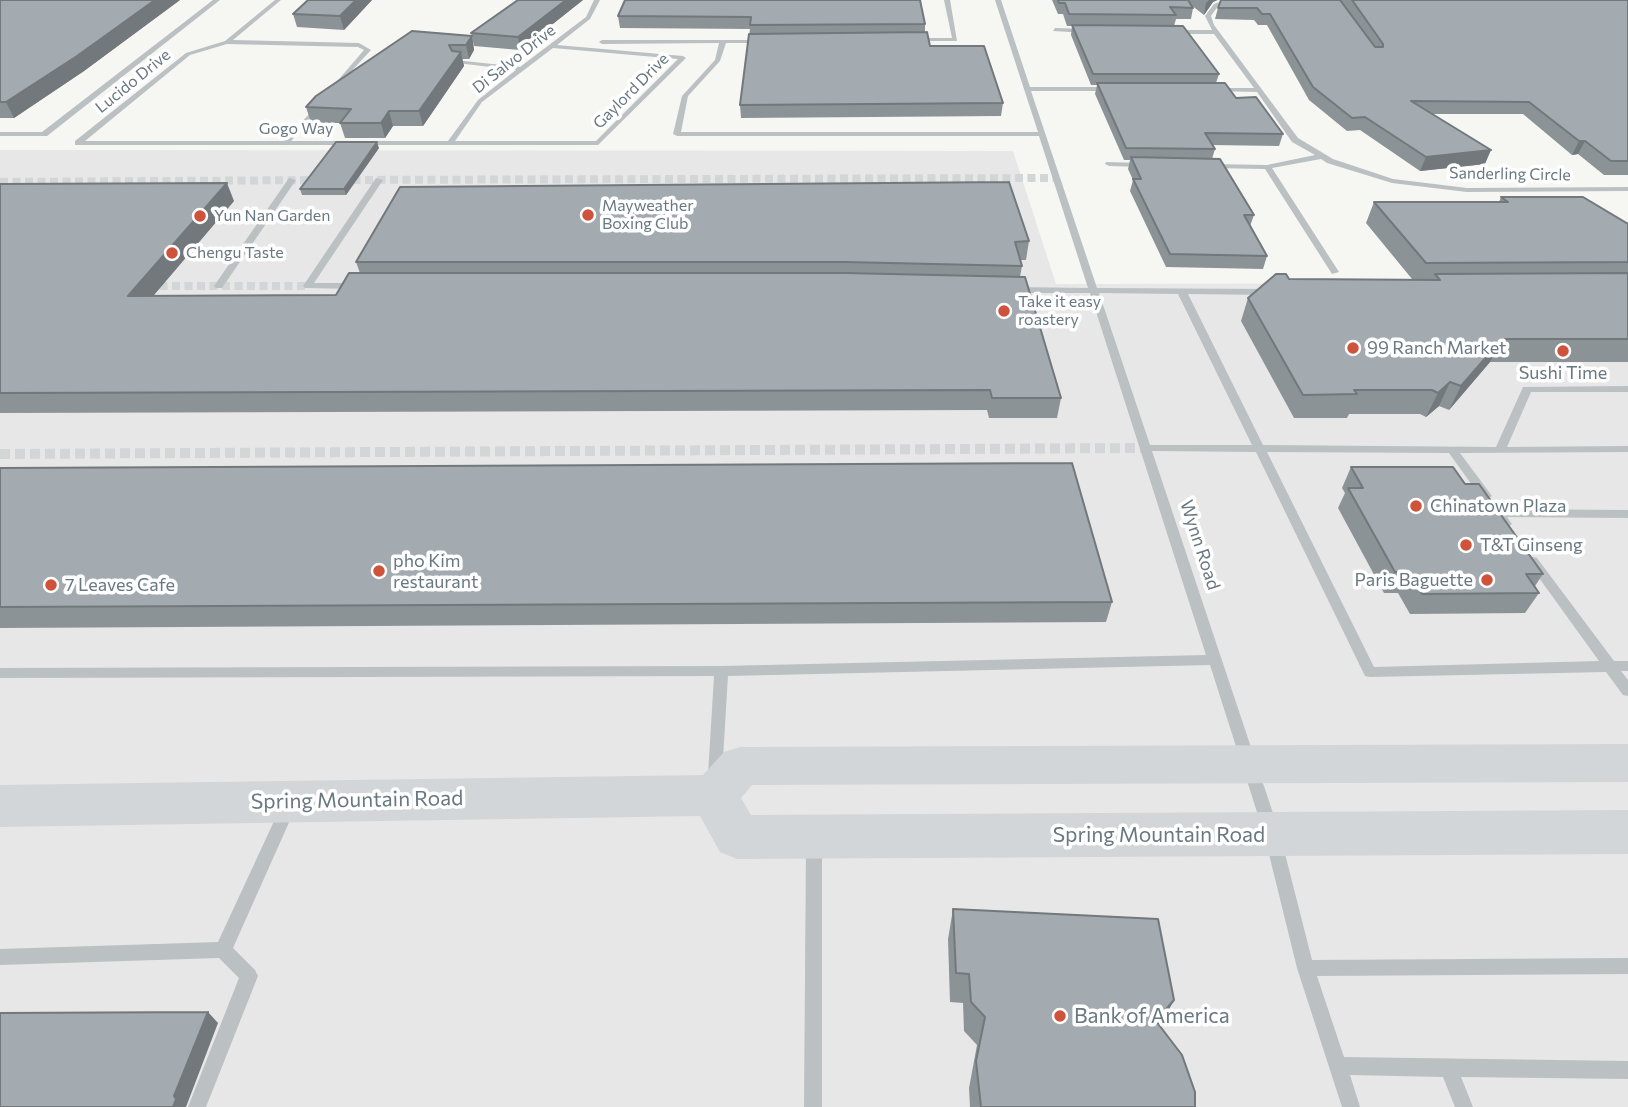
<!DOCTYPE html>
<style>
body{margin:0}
canvas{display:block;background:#f6f6f3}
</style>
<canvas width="1628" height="1107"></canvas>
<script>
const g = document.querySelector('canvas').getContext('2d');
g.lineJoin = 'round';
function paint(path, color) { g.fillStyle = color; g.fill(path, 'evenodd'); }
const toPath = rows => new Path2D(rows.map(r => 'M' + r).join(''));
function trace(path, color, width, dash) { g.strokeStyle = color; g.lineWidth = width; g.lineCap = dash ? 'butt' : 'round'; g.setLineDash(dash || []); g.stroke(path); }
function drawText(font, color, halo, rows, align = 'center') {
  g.font = font + ' Commissioner,sans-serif'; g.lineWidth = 7; g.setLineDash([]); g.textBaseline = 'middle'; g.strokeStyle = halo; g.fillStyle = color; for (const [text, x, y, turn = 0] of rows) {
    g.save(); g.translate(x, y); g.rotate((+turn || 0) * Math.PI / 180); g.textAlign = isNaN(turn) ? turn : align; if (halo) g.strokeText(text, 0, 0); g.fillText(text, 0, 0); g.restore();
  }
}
paint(toPath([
 [0,150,1013,151,1056,284,1628,283,1628,1107,0,1107]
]), '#e7e7e7');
trace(toPath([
 [340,180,1057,178],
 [0,182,322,180],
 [147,286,308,286]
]), '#d2d6d6', 8, [8, 4.5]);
trace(toPath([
 [0,454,1146,448]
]), '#d2d6d6', 10, [10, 5]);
paint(toPath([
 [213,0,220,0,47,136,0,136,0,132,42,132,213,0],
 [275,0,281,0,233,40,359,43,371,50,335,89,332,87,333,86,364,50,358,47,227,44,190,55,85,141,283,141,319,104,321,105,321,107,291,141,448,141,478,100,516,70,457,63,454,61,455,60,520,67,586,17,594,0,600,0,590,19,557,45,683,56,686,58,598,145,75,145,75,141,186,53,225,41,275,0],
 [553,48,678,59,596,141,455,141,482,102,553,48],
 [944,0,950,0,957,41,910,41,912,38,952,38,944,0],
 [995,0,1001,0,1030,87,1111,87,1114,89,1111,91,1031,91,1097,288,1270,289,1275,292,1270,295,1188,294,1263,445,1496,447,1523,387,1628,386,1628,392,1531,392,1507,447,1628,446,1628,452,1460,453,1492,496,1486,500,1482,499,1449,453,1267,452,1374,667,1599,661,1529,564,1527,561,1533,557,1537,558,1614,661,1628,661,1628,671,1621,671,1628,680,1628,696,1623,695,1606,672,1370,677,1365,676,1256,452,1152,451,1280,834,1312,960,1628,958,1628,974,1317,976,1344,1057,1628,1061,1628,1079,1461,1077,1473,1107,1455,1107,1443,1077,1350,1075,1360,1107,1342,1107,1297,968,1264,834,1210,665,728,676,722,775,720,779,715,781,710,779,708,775,714,676,0,678,0,668,721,666,1206,655,1090,293,1015,293,1010,290,1015,287,1088,288,1039,136,677,136,673,134,682,96,715,60,719,43,602,44,599,42,602,40,766,40,764,43,726,43,720,61,688,96,681,132,1038,132,995,0],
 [1099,293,1178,294,1252,445,1150,445,1099,293],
 [1225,0,1233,0,1218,6,1211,16,1214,25,1298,138,1333,159,1393,179,1467,188,1628,187,1628,191,1467,192,1392,183,1327,163,1321,159,1272,168,1339,272,1332,274,1265,169,1211,168,1207,166,1211,164,1267,165,1315,155,1292,142,1257,92,1215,91,1215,89,1217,88,1254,88,1214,34,1171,34,1168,32,1171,30,1212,30,1205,16,1214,4,1225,0],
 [1055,28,1087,29,1090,31,1087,33,1053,31,1055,28],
 [1106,162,1144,163,1148,165,1144,167,1109,166,1105,164,1106,162],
 [289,178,296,180,222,288,216,288,214,286,289,178],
 [376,178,383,180,314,283,357,283,362,286,357,289,305,288,303,286,376,178],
 [1498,509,1628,510,1628,518,1507,517,1512,524,1506,528,1502,527,1492,513,1498,509],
 [287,802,292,804,295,809,233,948,255,970,258,976,206,1107,188,1107,239,978,219,958,0,965,0,949,218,942,282,804,287,802],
 [814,837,820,839,822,844,822,1107,804,1107,806,844,808,839,814,837]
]), '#bbc0c3');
paint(toPath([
 [1628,744,1628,782,752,785,741,798,751,815,1628,810,1628,854,737,859,720,852,700,816,0,827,0,785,703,775,724,752,740,747,1628,744]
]), '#d2d6d9');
paint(toPath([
 [0,0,180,0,84,71,14,118,0,118],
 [308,0,372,0,344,30,297,27,293,14],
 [518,0,583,0,520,50,474,46,471,33],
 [625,0,925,24,925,32,930,46,1003,103,1001,116,741,118,740,105,750,29,620,28,618,16],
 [1052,0,1218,0,1213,2,1204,15,1191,5,1193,8,1191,19,1176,19,1174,26,1219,74,1216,83,1283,134,1279,146,1212,145,1215,149,1212,159,1254,215,1250,226,1267,256,1263,269,1166,267,1130,191,1133,180,1128,169,1130,160,1124,160,1095,94,1097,85,1091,85,1071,35,1072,26,1067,26,1063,14,1058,14],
 [1221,0,1628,0,1628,175,1604,175,1578,154,1572,155,1523,114,1432,114,1485,164,1420,171,1360,130,1347,131,1309,100,1267,25,1258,25,1254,20,1215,19,1218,8],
 [472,36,474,50,469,59,462,59,464,66,423,126,393,126,385,138,345,138,340,123,311,123,306,107],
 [379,148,346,195,302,195,300,189],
 [0,184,234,201,153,296,336,295,360,273,356,262,1029,241,1026,260,1020,260,1022,266,1020,277,1061,398,1057,418,989,418,987,410,0,413],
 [1501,197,1628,224,1628,362,1490,362,1449,410,1439,406,1426,417,1420,414,1349,414,1347,418,1294,418,1241,321,1248,298,1289,279,1412,279,1366,223,1374,202,1499,202],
 [1351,467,1465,484,1543,574,1535,586,1539,593,1525,613,1410,614,1398,593,1384,593,1338,508,1345,493,1342,488],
 [0,468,1112,602,1106,622,0,628],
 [953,909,1174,1000,1160,1026,1195,1107,970,1107,969,1088,977,1045,964,1031,963,1003,950,1002,948,939]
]), '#8c9397');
paint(toPath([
 [155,0,180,0,84,71,14,118,6,102],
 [356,0,372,0,344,30,340,16],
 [566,0,583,0,520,50,518,37],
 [1209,0,1217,0,1213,2,1204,15,1206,3],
 [472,36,474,50,469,59,466,45],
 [461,52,464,66,423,126,419,111],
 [389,111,393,126,385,138,381,123],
 [1579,141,1585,141,1578,154,1572,155],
 [377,142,379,148,346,195,344,189],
 [1491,150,1485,164,1420,171,1426,157],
 [227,183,234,201,137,315,128,296],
 [1502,339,1490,362,1449,410,1461,386],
 [1450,382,1439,406,1426,417,1438,393],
 [1174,1000,1158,1028,1156,1021],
 [208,1012,218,1023,186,1107,173,1107,174,1096]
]), '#72787b');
const building = toPath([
 [0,0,155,0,77,56,6,102,0,102,0,0],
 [308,0,356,0,340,16,293,14,308,0],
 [518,0,566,0,518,37,471,33,518,0],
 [625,0,920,0,925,24,750,25,751,17,618,16,625,0],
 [1058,0,1188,0,1193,8,1170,7,1176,15,1069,14,1065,3,1059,3,1058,0],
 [1221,0,1340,0,1375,47,1383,47,1383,44,1352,0,1628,0,1628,161,1611,161,1585,141,1579,141,1529,102,1411,101,1491,150,1426,157,1365,117,1352,118,1313,87,1270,14,1262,14,1257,8,1218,8,1221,0],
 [1072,25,1183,26,1219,74,1093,74,1072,25],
 [412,31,472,36,466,45,449,45,452,51,461,52,419,111,389,111,381,123,340,123,351,109,306,107,316,96,412,31],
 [927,32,930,46,984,46,1003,103,740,105,749,34,927,32],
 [1097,83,1225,83,1236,98,1256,97,1283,134,1205,133,1215,149,1126,148,1097,83],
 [336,142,377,142,344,189,300,189,336,142],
 [1131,157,1220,159,1254,215,1244,215,1267,256,1170,254,1133,179,1141,179,1131,157],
 [1009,182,1029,241,1015,242,1022,266,845,262,356,262,400,187,1009,182],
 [227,183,128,296,336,295,349,273,845,273,1025,277,1061,398,992,398,990,390,0,393,0,184,227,183],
 [1501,197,1583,197,1628,224,1628,262,1426,263,1374,202,1508,202,1501,197],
 [1628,273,1628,339,1502,339,1461,386,1450,382,1438,393,1432,390,1354,390,1357,394,1303,395,1248,298,1276,274,1286,274,1289,279,1440,280,1435,274,1628,273],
 [1072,463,1112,602,0,607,0,468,1072,463],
 [1351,467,1453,467,1465,484,1479,484,1543,574,1526,574,1539,593,1422,594,1410,572,1395,572,1348,488,1363,488,1351,467],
 [953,909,1158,919,1174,1000,1156,1021,1182,1055,1195,1092,1195,1107,981,1107,976,1061,985,1017,971,1002,969,974,956,973,953,909],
 [208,1012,174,1096,176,1099,173,1107,0,1107,0,1013,208,1012]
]);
paint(building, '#a3abb0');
trace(building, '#72787b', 2);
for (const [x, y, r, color] of [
 [588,215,7,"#cf523a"],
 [200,216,7,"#cf523a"],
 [172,253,7,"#cf523a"],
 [1004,311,7,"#cf523a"],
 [1353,348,7,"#cf523a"],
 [1563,351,7,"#cf523a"],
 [1416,506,7,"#cf523a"],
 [1466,545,7,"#cf523a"],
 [379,571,7,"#cf523a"],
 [1487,580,7,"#cf523a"],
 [51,585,7,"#cf523a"],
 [1060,1016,7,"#cf523a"]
]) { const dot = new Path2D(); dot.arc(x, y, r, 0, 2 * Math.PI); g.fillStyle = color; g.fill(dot); trace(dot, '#fff', 2.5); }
drawText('16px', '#687881', '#fff', [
 ["Di Salvo Drive",514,59,-38],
 ["Lucido Drive",133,81,-39],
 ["Gaylord Drive",631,91,-45],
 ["Gogo Way",296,129],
 ["Sanderling Circle",1510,174,1]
]);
drawText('16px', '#687881', '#fff', [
 ["Mayweather",602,206],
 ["Boxing Club",602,224],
 ["Yun Nan Garden",214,216],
 ["Chengu Taste",186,253],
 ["Take it easy",1018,302],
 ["roastery",1018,320]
], 'left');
drawText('18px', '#687881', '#fff', [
 ["99 Ranch Market",1367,348],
 ["Sushi Time",1563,373,"center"],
 ["Chinatown Plaza",1430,506],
 ["T&T Ginseng",1480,545],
 ["pho Kim",393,561],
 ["restaurant",393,582],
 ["Paris Baguette",1473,580,"right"],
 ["7 Leaves Cafe",65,585]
], 'left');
drawText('18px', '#687881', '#fff', [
 ["Wynn Road",1200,545,72]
]);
drawText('21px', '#687881', '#fff', [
 ["Spring Mountain Road",357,800,-1],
 ["Spring Mountain Road",1159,835]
]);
drawText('21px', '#687881', '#fff', [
 ["Bank of America",1074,1016]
], 'left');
</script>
